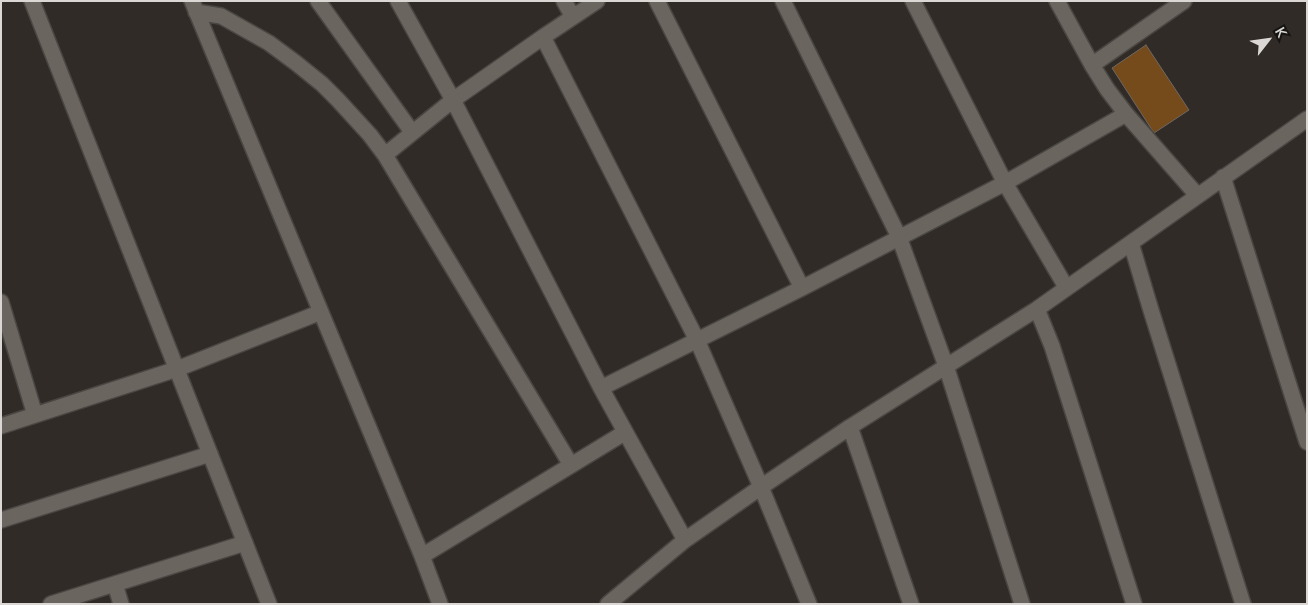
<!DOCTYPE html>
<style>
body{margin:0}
#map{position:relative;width:1308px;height:605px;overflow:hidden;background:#302b27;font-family:Manrope,sans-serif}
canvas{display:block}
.frame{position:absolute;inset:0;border:2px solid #dad7d4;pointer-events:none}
.north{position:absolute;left:1243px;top:15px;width:50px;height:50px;-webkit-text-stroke:4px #161412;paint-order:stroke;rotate:60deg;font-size:14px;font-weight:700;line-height:20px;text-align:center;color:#dad7d4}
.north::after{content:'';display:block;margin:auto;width:18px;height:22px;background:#dad7d4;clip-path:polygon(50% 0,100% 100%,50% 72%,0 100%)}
</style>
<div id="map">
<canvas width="1308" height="605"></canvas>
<div class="frame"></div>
<div class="north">K</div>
</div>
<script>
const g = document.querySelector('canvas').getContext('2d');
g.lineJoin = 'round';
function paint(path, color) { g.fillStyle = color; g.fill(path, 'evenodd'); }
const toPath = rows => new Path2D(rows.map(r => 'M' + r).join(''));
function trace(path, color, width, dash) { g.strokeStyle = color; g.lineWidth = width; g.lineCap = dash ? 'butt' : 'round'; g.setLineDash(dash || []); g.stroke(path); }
const building = toPath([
 [1146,45,1189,110,1154,133,1112,68,1146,45]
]);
paint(building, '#764b1c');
trace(building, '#6e6863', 1);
const minor = toPath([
 [192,1,422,556,440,604],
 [318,1,412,132],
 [398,1,453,100,601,388,685,540],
 [564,1,573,17],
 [657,1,802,288],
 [783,1,899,237,946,366,1022,604],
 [913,1,1005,183,1066,287],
 [1057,1,1092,65,1107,89,1126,114,1197,195],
 [196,12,221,16,269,43,296,63,322,84,338,100,370,135,385,155,571,465],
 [543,37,597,1],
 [1092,65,1184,1],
 [385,155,453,100,543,37,697,340,761,487,809,604],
 [1223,177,1307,442],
 [1131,243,1150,307,1243,604],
 [1,302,35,415],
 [1037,309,1052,346,1134,604],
 [601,388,802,288,1005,183,1126,114],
 [1,426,177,369,321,312],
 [850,427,911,604],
 [1,520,210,454],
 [422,556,624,433],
 [115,584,121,604],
 [51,604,245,543],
 [608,604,685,540,761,487,850,427,1037,309,1307,119]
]);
const tertiary = toPath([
 [32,1,269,604]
]);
trace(minor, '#4a4743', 18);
trace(tertiary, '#4a4743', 18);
trace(minor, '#6b6560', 15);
trace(tertiary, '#6b6560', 15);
</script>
